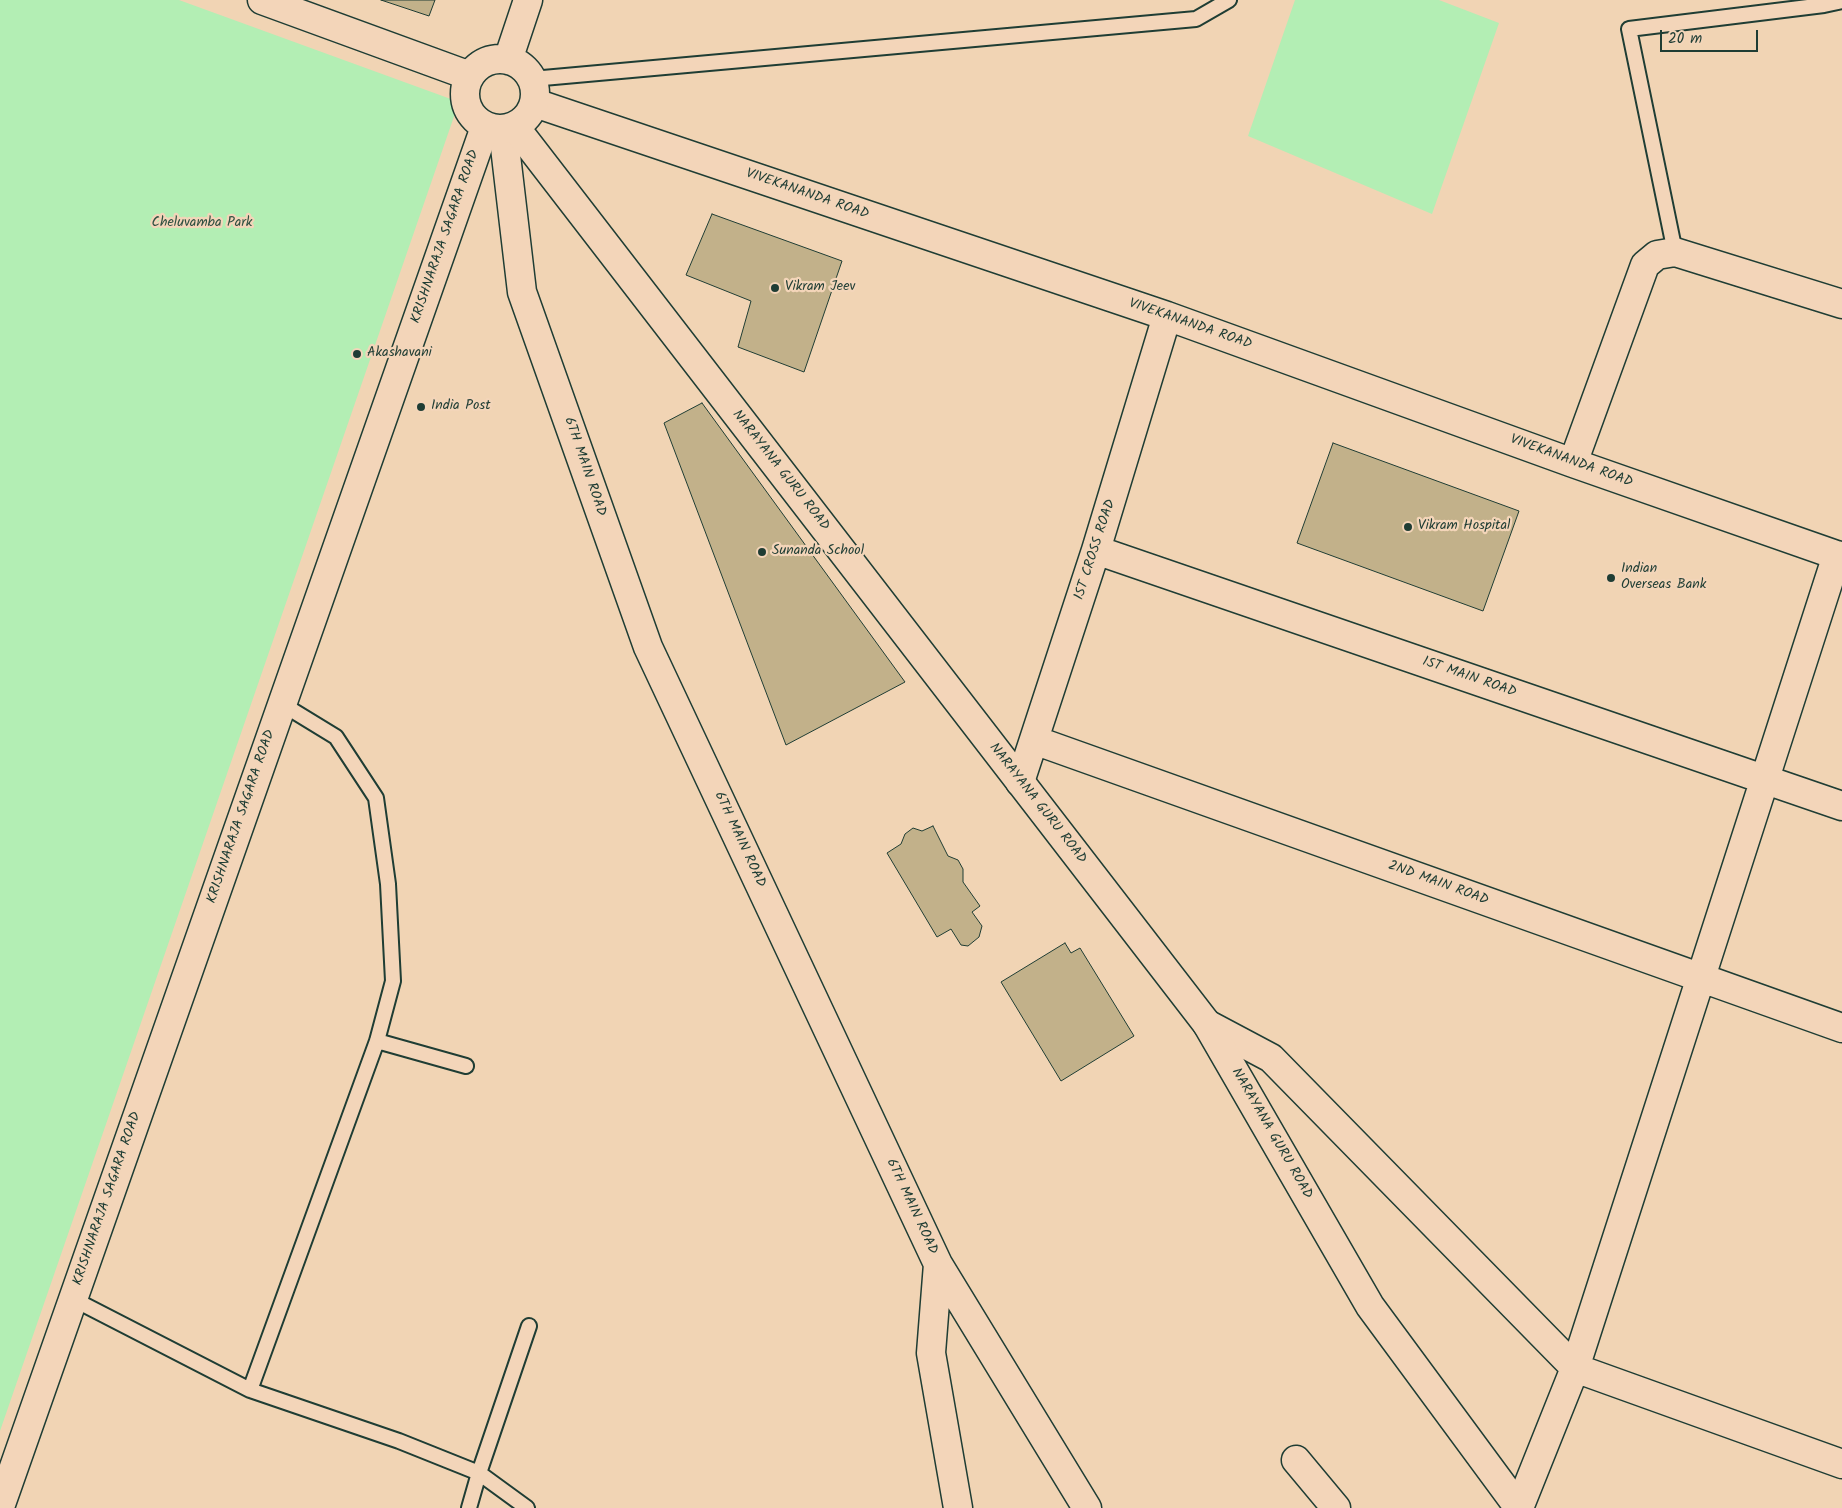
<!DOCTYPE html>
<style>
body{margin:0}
#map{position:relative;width:1842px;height:1508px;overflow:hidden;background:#f1d4b4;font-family:Kalam,sans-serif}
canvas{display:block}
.scale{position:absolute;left:1660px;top:30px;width:98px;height:22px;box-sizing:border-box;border:2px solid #1f3d34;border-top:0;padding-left:6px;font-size:15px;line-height:18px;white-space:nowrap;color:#1f3d34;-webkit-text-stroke:4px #f3d5b9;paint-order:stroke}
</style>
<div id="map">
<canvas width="1842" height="1508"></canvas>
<div class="scale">20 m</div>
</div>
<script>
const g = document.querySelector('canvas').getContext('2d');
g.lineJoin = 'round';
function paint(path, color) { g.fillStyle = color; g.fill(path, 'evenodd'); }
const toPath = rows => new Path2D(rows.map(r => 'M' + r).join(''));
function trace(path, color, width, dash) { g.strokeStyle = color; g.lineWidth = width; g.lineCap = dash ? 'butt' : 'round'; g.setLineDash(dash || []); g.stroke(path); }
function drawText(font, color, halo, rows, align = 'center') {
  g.font = font + ' Kalam,sans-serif'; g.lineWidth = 4.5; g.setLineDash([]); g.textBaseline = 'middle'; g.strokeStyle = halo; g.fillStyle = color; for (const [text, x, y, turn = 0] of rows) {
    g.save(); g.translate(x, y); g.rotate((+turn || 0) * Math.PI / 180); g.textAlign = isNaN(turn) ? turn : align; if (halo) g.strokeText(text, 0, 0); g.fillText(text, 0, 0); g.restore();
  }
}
paint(toPath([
 [0,0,179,0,459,102,0,1431],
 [1295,0,1439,0,1499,23,1432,214,1248,136]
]), '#b3eeb4');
const building = toPath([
 [381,0,435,0,429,16,381,0],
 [712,214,842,261,804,372,738,347,751,301,686,275,712,214],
 [702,403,905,682,786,745,664,423,702,403],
 [1333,443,1519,511,1483,611,1297,543,1333,443],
 [933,826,948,856,958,860,963,869,963,882,980,906,972,912,982,926,979,937,968,946,961,945,951,929,937,937,887,853,901,844,905,834,913,828,922,831,933,826],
 [1065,943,1071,953,1080,948,1134,1036,1061,1081,1001,982,1065,943]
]);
paint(building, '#c2b18a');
trace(building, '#1f3d34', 1);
const lane = toPath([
 [532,79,1196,19,1229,0],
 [1675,252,1629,29,1824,5,1842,1],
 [282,704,336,737,376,798,388,884,393,981,377,1041,250,1390,399,1441,479,1473,527,1508],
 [377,1041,466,1066],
 [73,1299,250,1390],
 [469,1508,479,1473,529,1326]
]);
const street = toPath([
 [535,103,1167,316,1573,463,1842,557],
 [503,130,522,292,648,647,938,1264,1087,1508],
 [1573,463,1645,265,1657,255,1675,252,1842,304],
 [1096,550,1842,806],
 [1034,740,1842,1028],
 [1020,782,1096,550,1167,316],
 [1207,1024,1271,1058,1575,1368,1842,1464],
 [938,1264,931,1353,958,1508],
 [1296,1460,1336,1508],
 [1519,1508,1575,1368,1837,555]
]);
const secondary = toPath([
 [262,0,470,76],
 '465 94a35 35 0 1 1 70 0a35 35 0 1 1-70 0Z',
 [508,60,528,0],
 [515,127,1207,1024,1370,1306,1519,1508],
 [0,1507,485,127]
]);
trace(lane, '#1f3d34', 18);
trace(street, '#1f3d34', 31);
trace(secondary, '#1f3d34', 31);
trace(lane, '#f3d5b9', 14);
trace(street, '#f3d5b9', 28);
trace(secondary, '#f3d5b9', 28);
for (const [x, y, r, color] of [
 [775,288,5,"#1f3d34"],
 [357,354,5,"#1f3d34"],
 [421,407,5,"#1f3d34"],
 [1408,527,5,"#1f3d34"],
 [762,552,5,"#1f3d34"],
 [1611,578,5,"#1f3d34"]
]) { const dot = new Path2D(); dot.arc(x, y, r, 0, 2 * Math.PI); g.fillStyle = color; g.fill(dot); trace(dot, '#f3d5b9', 2); }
drawText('14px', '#1f3d34', '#f3d5b9', [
 ["VIVEKANANDA ROAD",807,195,19],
 ["KRISHNARAJA SAGARA ROAD",446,237,-71],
 ["VIVEKANANDA ROAD",1190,325,19],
 ["VIVEKANANDA ROAD",1571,462,20],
 ["6TH MAIN ROAD",584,467,71],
 ["NARAYANA GURU ROAD",780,471,52],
 ["1ST CROSS ROAD",1096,550,-72],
 ["1ST MAIN ROAD",1469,678,19],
 ["NARAYANA GURU ROAD",1037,804,52],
 ["KRISHNARAJA SAGARA ROAD",242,817,-71],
 ["6TH MAIN ROAD",739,840,65],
 ["2ND MAIN ROAD",1438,884,20],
 ["NARAYANA GURU ROAD",1271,1134,60],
 ["KRISHNARAJA SAGARA ROAD",108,1199,-71],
 ["6TH MAIN ROAD",911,1207,65]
]);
drawText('14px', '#2e4f41', '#f3d5b9', [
 ["Cheluvamba Park",202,224]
]);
drawText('14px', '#1f3d34', '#f3d5b9', [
 ["Vikram Jeev",785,288],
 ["Akashavani",367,354],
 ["India Post",431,407],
 ["Vikram Hospital",1418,527],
 ["Sunanda School",772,552],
 ["Indian",1621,570],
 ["Overseas Bank",1621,586]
], 'left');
</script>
